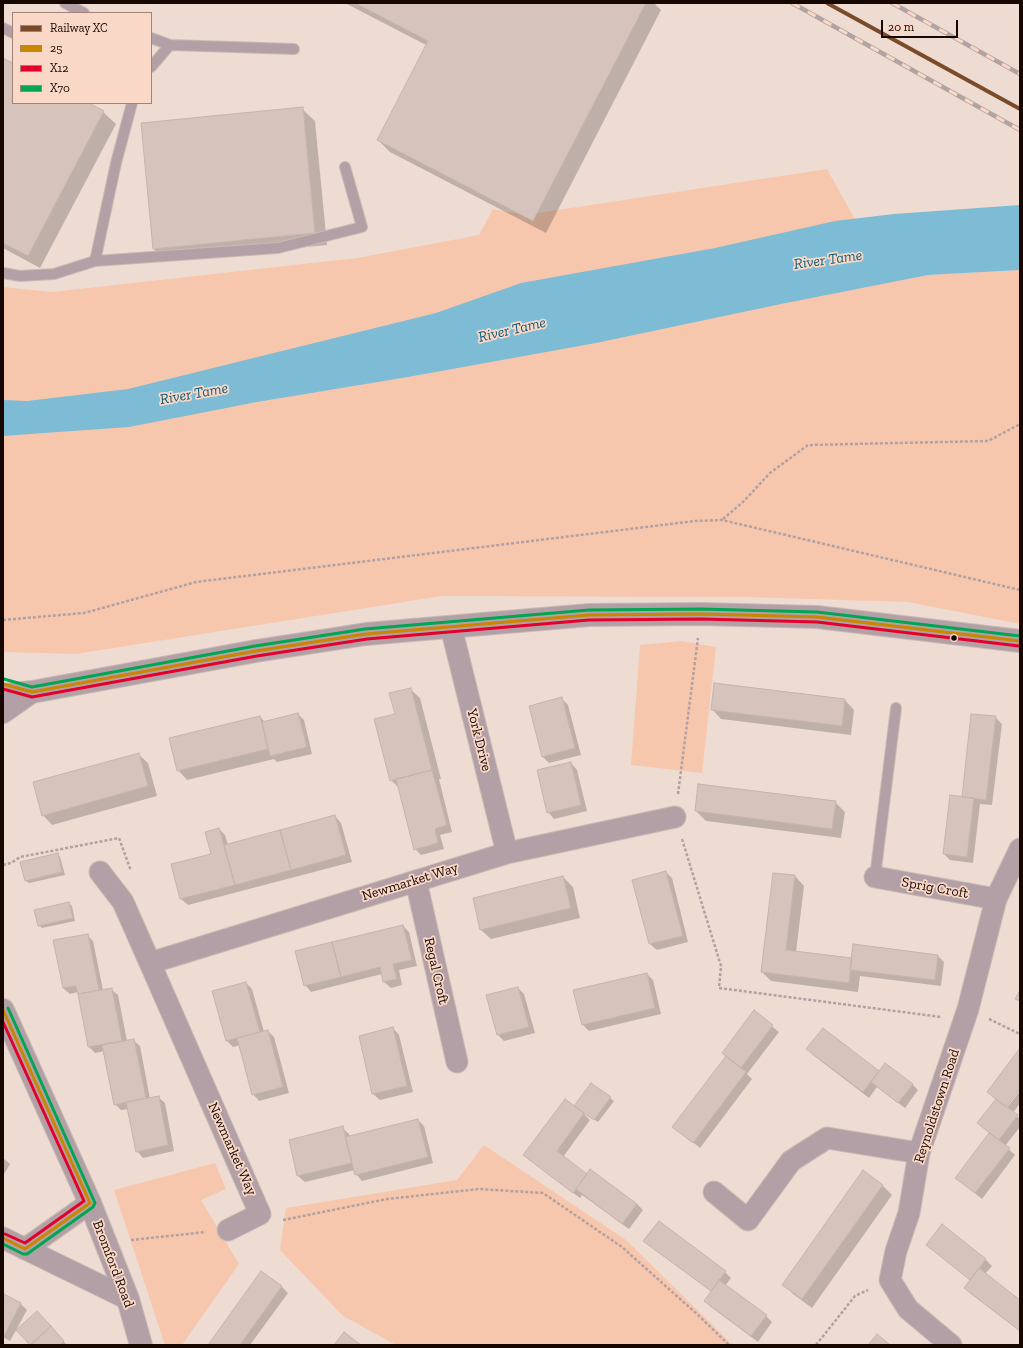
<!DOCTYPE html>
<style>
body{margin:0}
#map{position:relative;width:1023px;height:1348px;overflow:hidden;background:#eedcd2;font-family:"Zilla Slab",serif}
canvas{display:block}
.frame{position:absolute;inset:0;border:4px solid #170701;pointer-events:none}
.legend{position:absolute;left:12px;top:12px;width:140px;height:92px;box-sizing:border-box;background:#f9d8c7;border:1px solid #9f8478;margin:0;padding:5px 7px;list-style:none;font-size:12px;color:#170701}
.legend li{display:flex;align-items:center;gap:8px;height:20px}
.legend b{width:20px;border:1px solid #9f8478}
.scale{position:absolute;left:881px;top:20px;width:77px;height:18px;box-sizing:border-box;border:2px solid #170701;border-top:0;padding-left:5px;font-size:12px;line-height:14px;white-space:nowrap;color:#170701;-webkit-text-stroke:3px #f9d8c7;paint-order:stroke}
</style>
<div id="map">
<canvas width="1023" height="1348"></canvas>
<div class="frame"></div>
<ul class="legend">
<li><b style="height:5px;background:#7a4b2a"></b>Railway XC</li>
<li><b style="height:5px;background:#ca8600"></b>25</li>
<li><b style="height:5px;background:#e4002b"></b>X12</li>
<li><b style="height:5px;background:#00a651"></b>X70</li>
</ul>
<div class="scale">20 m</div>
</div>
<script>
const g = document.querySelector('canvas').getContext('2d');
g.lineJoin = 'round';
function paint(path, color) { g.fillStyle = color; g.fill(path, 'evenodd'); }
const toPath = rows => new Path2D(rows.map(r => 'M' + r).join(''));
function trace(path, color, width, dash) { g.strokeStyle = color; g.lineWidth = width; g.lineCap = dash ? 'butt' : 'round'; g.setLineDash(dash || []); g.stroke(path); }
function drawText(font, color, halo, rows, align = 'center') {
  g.font = font + ' "Zilla Slab",serif'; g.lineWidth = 3.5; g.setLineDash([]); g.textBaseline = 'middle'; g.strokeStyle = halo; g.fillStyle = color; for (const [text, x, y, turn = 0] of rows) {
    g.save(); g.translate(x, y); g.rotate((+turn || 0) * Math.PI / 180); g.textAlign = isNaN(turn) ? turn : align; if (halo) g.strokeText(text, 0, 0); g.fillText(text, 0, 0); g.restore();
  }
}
paint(toPath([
 [827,169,890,282,928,275,1020,270,1020,624,908,602,745,597,442,596,76,654,3,652,3,287,52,292,357,258,479,235,493,209,525,215],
 [681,641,716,647,702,773,631,765,640,645],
 [484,1145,626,1240,733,1345,396,1345,343,1316,280,1250,286,1208,457,1180],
 [215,1163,226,1189,201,1200,239,1264,182,1345,165,1345,114,1190]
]), '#f7c7ad');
paint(toPath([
 [1020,205,1020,270,928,275,781,304,596,343,408,377,257,402,129,427,3,436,3,400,27,401,128,389,436,313,521,283,715,248,835,221,894,214]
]), '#7ebcd6');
paint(toPath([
 [345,3,654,3,661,10,546,233,390,152,378,140,426,45],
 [3,59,13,64,13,103,87,103,103,112,116,124,40,268,3,248],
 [302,109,315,121,327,245,166,261,154,249],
 [715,684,845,700,854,710,851,735,721,719,712,709],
 [410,689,420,698,441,779,439,779,452,832,440,835,444,849,421,855,415,849,400,789,391,780,396,715],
 [562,699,568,705,581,755,549,763,543,757],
 [298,714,304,720,312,754,277,762,274,759,187,780,178,770,260,717,265,722],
 [995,717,1002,724,992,805,980,804,973,863,950,860,944,854,963,798],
 [138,754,148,763,157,796,52,825,43,815],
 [571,763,577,770,587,811,554,819,548,812],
 [835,802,845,812,841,838,706,821,696,811],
 [335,816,341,823,352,862,188,905,181,899,172,865,212,854,219,829,225,835,228,845],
 [58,854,60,857,65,875,29,883,26,881],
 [666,872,672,878,688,942,657,950,650,944,633,880],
 [795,876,804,886,796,952,851,959,854,945,938,956,944,962,941,986,860,976,858,992,771,981,762,972],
 [563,877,573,887,580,918,491,939,481,930,474,898],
 [69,903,72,906,75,921,42,928,39,925],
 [403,926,409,932,417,966,399,970,402,985,391,988,384,982,382,974,311,992,305,985],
 [87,935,93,941,103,990,111,989,118,995,127,1041,133,1040,140,1046,150,1099,158,1097,165,1103,174,1151,143,1158,137,1151,129,1109,121,1110,115,1104,105,1051,95,1053,89,1047,78,992,70,994,63,988],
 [647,974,653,980,661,1014,589,1031,583,1025],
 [246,983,252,989,264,1032,268,1031,274,1037,289,1093,259,1101,253,1094,240,1045,233,1047,227,1041],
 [518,988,524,994,535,1033,504,1041,498,1035,487,996],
 [754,1012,779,1032,747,1074,752,1079,700,1148,674,1127,727,1057],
 [393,1028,399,1035,413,1092,380,1100,373,1094],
 [823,1029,879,1073,912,1084,918,1090,905,1108,877,1087,869,1098,813,1055,807,1049],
 [1020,1050,1020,1087,1003,1110,1004,1111,1020,1091,1020,1103,1013,1113,1020,1119,1020,1127,1005,1146,1015,1155,982,1199,956,1178,990,1133,979,1123,996,1100,988,1092],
 [591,1084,614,1101,598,1122,584,1113,584,1114,590,1120,563,1157,587,1175,637,1204,643,1210,629,1229,582,1195,580,1198,531,1161,524,1155,575,1107],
 [418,1120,424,1126,433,1163,362,1181,356,1174,355,1170,305,1182,298,1176,290,1141,342,1128,349,1134,349,1137],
 [3,1158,10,1164,3,1176],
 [882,1185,892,1195,812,1308,793,1294,784,1285],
 [942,1226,986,1260,992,1266,985,1274,1020,1301,1020,1331,971,1294,965,1288,971,1280,927,1245],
 [645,1241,725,1272,731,1278,725,1286,766,1316,772,1322,758,1342,711,1307,705,1301,712,1292,651,1247],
 [281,1286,288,1293,250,1345,209,1345],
 [3,1295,21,1304,27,1310,10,1341,3,1337],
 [36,1313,66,1344,66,1345,31,1345,18,1330]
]), '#0003');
const building = toPath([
 [355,3,646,3,533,221,377,140,428,41,355,3],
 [3,58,13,63,13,103,89,103,104,111,28,256,3,243,3,58],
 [303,107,315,233,153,249,141,123,303,107],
 [714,683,845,699,842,726,711,710,714,683],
 [411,688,432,770,390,781,374,719,395,714,389,693,411,688],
 [562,697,575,748,542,757,529,706,562,697],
 [298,713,307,747,270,756,262,722,298,713],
 [971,714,996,716,986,800,962,797,971,714],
 [260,716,268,749,177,771,169,738,260,716],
 [139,753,148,786,42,816,33,782,139,753],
 [571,762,581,805,547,813,537,770,571,762],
 [432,770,447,825,435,829,438,843,414,850,396,779,432,770],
 [698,784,836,801,832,829,695,811,698,784],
 [950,795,974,798,967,857,943,854,950,795],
 [335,815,346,855,291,870,280,830,335,815],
 [219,828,235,885,180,899,171,864,211,854,205,832,219,828],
 [280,830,291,870,235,885,224,845,280,830],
 [58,853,62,872,25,881,20,862,58,853],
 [666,871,683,936,649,944,632,880,666,871],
 [773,873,795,875,786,950,852,958,849,983,761,972,773,873],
 [563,876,571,908,480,930,473,898,563,876],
 [69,902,73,918,38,926,34,910,69,902],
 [403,925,412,960,393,964,397,979,383,982,380,967,341,977,332,942,403,925],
 [88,934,99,990,78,994,76,986,63,988,53,940,88,934],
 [332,942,341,977,304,986,295,951,332,942],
 [853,944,938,955,935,980,850,970,853,944],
 [647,973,655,1008,582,1025,573,990,647,973],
 [246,982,260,1032,226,1041,212,991,246,982],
 [518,987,529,1027,497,1035,486,995,518,987],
 [112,988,122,1041,88,1047,78,994,112,988],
 [1020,990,1020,1001,1015,999,1020,990],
 [754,1010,773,1025,741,1068,722,1053,754,1010],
 [393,1027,407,1086,372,1094,359,1036,393,1027],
 [823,1028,879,1071,863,1092,806,1049,823,1028],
 [268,1030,283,1087,252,1095,237,1038,268,1030],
 [134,1039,146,1098,114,1105,102,1045,134,1039],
 [1020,1048,1020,1089,1006,1107,987,1092,1020,1048],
 [726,1056,746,1072,693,1143,672,1127,726,1056],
 [885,1063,913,1084,898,1103,871,1082,885,1063],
 [591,1083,611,1097,594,1120,574,1106,591,1083],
 [159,1096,168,1145,136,1152,126,1102,159,1096],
 [565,1099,584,1113,557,1151,587,1174,573,1193,523,1155,565,1099],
 [996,1099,1018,1115,999,1140,977,1123,996,1099],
 [418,1119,428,1157,355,1175,345,1137,418,1119],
 [343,1126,352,1163,297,1176,289,1140,343,1126],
 [989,1133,1010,1148,975,1193,955,1178,989,1133],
 [590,1169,637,1204,622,1224,576,1189,590,1169],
 [863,1170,883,1185,802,1299,782,1285,863,1170],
 [659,1221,726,1271,711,1291,643,1241,659,1221],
 [942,1224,986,1259,970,1280,926,1245,942,1224],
 [979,1268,1020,1300,1020,1331,964,1288,979,1268],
 [261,1271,282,1286,240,1345,208,1345,261,1271],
 [719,1280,767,1315,751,1336,704,1301,719,1280],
 [4,1294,21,1303,4,1336,3,1335,4,1294],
 [37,1311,51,1326,30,1345,16,1330,37,1311],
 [51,1326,64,1341,60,1345,31,1345,51,1326],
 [344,1332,361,1345,334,1345,344,1332],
 [877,1334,890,1345,868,1345,877,1334]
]);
paint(building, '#d5c3bc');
trace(building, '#c6b3ad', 1);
const service = toPath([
 [65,3,84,13],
 [3,28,13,33],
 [151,38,170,45,294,49],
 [151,67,170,45],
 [132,103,116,163,95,261,278,248,362,227,345,167],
 [3,273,20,276,54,274,95,261],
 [875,877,896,708]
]);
const minor = toPath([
 [451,627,507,853],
 [100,872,123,902,150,963],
 [875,877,996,899],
 [416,881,457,1062],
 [714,1192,748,1220,791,1161,827,1138,919,1153],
 [228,1230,260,1214,150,963,507,853,675,817],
 [3,1238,128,1299],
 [25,1249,90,1203],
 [951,1345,908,1309,890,1280,896,1251,909,1213,919,1153,968,1009,996,899,1020,849]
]);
const tertiary = toPath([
 [3,695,32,692,256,651,366,634,589,615,701,614,817,617,1020,641],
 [3,712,30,693],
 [3,1010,90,1203,128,1299,141,1345]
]);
trace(service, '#c9bbb3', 12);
trace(minor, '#c9bbb3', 23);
trace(tertiary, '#c9bbb3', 24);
trace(toPath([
 [723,519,743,502,770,473,808,445,988,441,1020,424],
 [3,620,84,613,196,582,695,521,722,520,1020,590],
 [678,794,698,638],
 [682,839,721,966,719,988,941,1017],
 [3,865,11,863,20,857,119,838,131,871],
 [989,1019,1020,1034],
 [283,1220,387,1199,479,1189,543,1193,622,1247,698,1315,729,1345],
 [131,1240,206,1232],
 [816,1345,855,1296,868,1290]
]), '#b2a1a2', 2.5, [3, 2]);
trace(service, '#b2a0a6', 10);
trace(minor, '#b2a0a6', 21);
trace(tertiary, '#b2a0a6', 22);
const rail = toPath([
 [792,3,1020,130],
 [892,3,1020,74]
]);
trace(rail, '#b2a2a1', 4.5);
trace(rail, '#f9d8c7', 3, [9]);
trace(toPath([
 [3,684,32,692,256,651,366,634,589,615,701,614,817,617,1020,641],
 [3,1010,90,1203,25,1249,3,1238]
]), '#ca8600', 3);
trace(toPath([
 [3,689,32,697,257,656,367,639,589,620,701,619,817,622,1019,646],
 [3,1022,84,1201,25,1243,5,1234]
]), '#e4002b', 3);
trace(toPath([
 [4,679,32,687,255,646,365,629,589,610,701,609,817,612,1020,636],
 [3,1244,23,1254,27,1254,93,1207,95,1203,8,1008]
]), '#00a651', 3);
trace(toPath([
 [827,3,1020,109]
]), '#7a4b2a', 4);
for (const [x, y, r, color] of [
 [954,638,3.5,"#170701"]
]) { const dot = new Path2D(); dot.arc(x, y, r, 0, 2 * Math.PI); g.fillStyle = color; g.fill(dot); trace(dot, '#f9d8c7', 1.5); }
drawText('14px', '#170701', '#f9d8c7', [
 ["York Drive",479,740,76],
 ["Newmarket Way",410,882,-17],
 ["Sprig Croft",935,888,10],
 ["Regal Croft",436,971,77],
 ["Reynoldstown Road",937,1106,-72],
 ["Newmarket Way",232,1149,66],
 ["Bromford Road",113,1264,69]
]);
drawText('italic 15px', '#0b5a76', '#f9d8c7', [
 ["River Tame",828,260,-8],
 ["River Tame",512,330,-13],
 ["River Tame",194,394,-10]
]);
</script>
